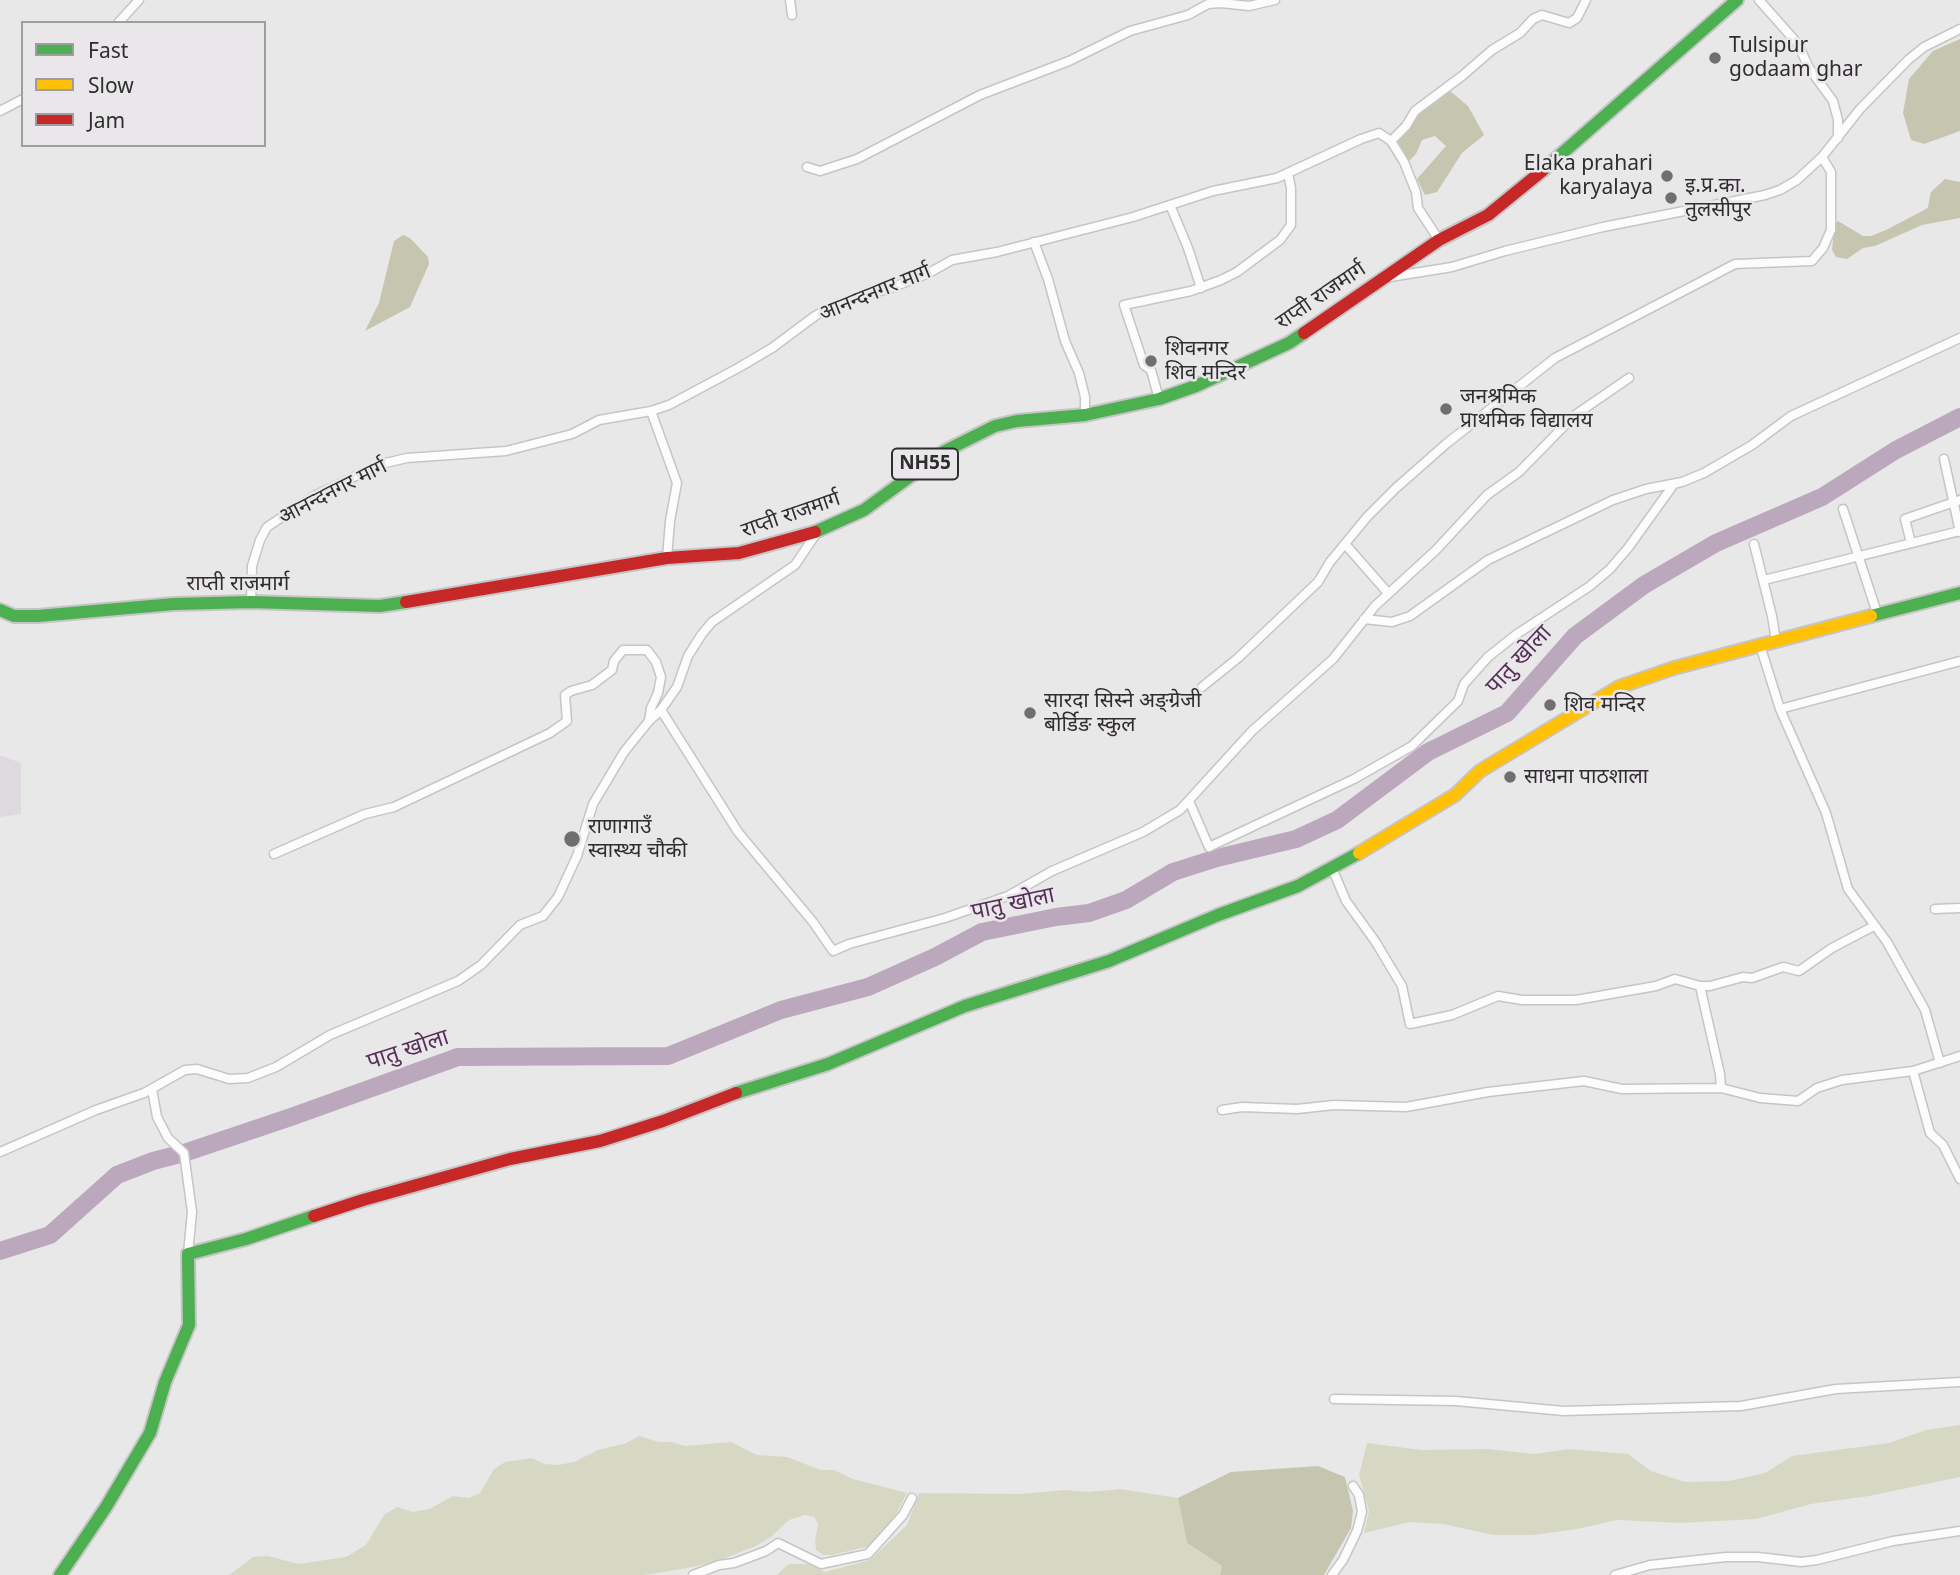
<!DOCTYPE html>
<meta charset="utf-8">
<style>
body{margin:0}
#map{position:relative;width:1960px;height:1575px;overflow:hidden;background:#e9e8e9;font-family:"Noto Sans",sans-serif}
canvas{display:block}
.legend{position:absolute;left:21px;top:21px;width:245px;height:126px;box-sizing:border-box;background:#eae7ea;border:2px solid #9f9d9f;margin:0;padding:9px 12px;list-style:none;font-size:21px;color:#2f2e2f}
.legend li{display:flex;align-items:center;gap:14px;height:35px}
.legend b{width:35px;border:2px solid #9f9d9f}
</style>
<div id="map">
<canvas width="1960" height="1575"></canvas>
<ul class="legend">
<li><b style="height:9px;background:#4caf50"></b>Fast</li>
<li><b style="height:9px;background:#ffc107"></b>Slow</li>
<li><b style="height:9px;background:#c62828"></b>Jam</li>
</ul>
</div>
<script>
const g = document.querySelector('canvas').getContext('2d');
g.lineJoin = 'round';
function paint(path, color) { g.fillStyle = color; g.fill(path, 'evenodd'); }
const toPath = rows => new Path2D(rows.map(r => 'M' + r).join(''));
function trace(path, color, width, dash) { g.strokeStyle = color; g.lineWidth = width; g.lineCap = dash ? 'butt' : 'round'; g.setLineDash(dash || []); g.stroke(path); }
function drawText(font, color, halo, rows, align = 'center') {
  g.font = font + ' "Noto Sans","Noto Sans Devanagari",sans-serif'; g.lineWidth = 5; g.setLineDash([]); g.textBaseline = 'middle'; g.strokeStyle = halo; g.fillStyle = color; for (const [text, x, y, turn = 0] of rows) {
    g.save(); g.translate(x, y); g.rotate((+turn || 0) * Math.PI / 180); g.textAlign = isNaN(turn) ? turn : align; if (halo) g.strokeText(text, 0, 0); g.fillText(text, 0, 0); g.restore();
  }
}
paint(toPath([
 [0,755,21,763,21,814,0,817]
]), '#ded9de');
paint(toPath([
 [1960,1425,1960,1477,1869,1496,1811,1504,1756,1519,1680,1523,1617,1520,1577,1529,1534,1535,1493,1535,1443,1524,1410,1522,1364,1533,1369,1511,1359,1475,1367,1443,1422,1450,1488,1449,1534,1454,1569,1449,1628,1454,1651,1471,1685,1482,1729,1481,1765,1473,1792,1456,1889,1443,1926,1430],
 [639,1436,659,1442,671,1442,685,1446,731,1442,757,1455,787,1457,821,1470,834,1470,853,1479,907,1493,895,1516,871,1546,832,1555,823,1555,816,1550,815,1541,818,1524,814,1517,805,1515,789,1520,771,1537,756,1546,723,1559,693,1567,645,1575,229,1575,253,1557,268,1556,298,1564,346,1557,366,1545,384,1515,397,1507,413,1512,429,1509,453,1496,469,1498,480,1493,494,1469,505,1462,532,1458,545,1464,558,1465,574,1462,598,1450,626,1443],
 [1120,1489,1178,1498,1187,1543,1222,1566,1220,1575,776,1575,789,1564,808,1564,825,1572,870,1560,907,1525,919,1493,1020,1494,1065,1490,1088,1492]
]), '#d7d8c4');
paint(toPath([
 [1960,39,1960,131,1924,144,1911,140,1903,113,1909,79,1933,51],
 [1450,91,1468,106,1484,135,1462,153,1437,192,1425,195,1417,179,1446,146,1435,136,1422,140,1416,154,1407,163,1398,141,1422,111],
 [1945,179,1960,182,1960,218,1922,225,1875,246,1863,248,1847,259,1836,257,1832,250,1835,224,1838,221,1863,236,1871,236,1886,230,1926,209,1928,207,1931,192],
 [403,235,410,238,428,257,429,264,410,307,365,331,379,303,394,241],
 [1318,1466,1345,1477,1353,1511,1351,1528,1324,1575,1220,1575,1222,1566,1187,1543,1178,1498,1231,1472]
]), '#c5c5b0');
trace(toPath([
 [0,1251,50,1235,117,1175,153,1161,184,1153,291,1117,458,1057,668,1056,781,1010,868,987,935,957,982,932,1056,917,1089,913,1126,900,1173,872,1217,858,1296,839,1337,820,1428,752,1507,713,1575,636,1644,585,1716,543,1822,497,1896,450,1960,417]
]), '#bca8bc', 18);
const street = toPath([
 [790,0,792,15],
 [1759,0,1798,44,1809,68,1833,101,1838,120,1838,138],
 [118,23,139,0],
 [0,111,23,99],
 [1391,141,1406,126,1415,111,1462,76,1492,50,1520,33,1533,19,1542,15,1569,23,1577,18,1586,0],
 [807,167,820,171,857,159,980,95,1069,61,1130,31,1188,15,1208,4,1221,3,1249,6,1275,0],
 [1170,205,1188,248,1201,288],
 [1034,242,1048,279,1065,341,1079,373,1085,397,1085,415],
 [1390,277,1452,267,1505,251,1603,227,1765,195,1780,190,1797,180,1822,157,1860,109,1908,60,1924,47,1960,29],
 [1159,399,1151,370,1144,365,1124,305,1191,291,1221,280,1237,272,1280,240,1291,225,1291,188,1288,174],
 [651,411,677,483,670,521,667,558],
 [1944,459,1960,532],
 [1843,509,1877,613],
 [1911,543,1905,519,1960,500],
 [1345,544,1388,593],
 [1754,544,1772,616,1776,641],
 [1764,580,1960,531],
 [251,602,252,566,260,540,267,527,314,496,381,464,407,458,506,451,572,434,599,420,651,411,669,405,738,368,772,348,815,316,839,303,891,288,929,273,952,260,997,252,1133,217,1213,191,1277,178,1361,139,1379,133,1391,141,1404,162,1416,192,1418,208,1439,240],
 [1364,619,1392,622,1410,616,1488,560,1613,500,1646,489,1682,482,1704,473,1752,445,1791,416,1960,338],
 [1760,645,1780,709,1826,813,1848,889,1887,942,1925,1010,1940,1063],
 [1202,687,1238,658,1318,582,1330,562,1367,517,1396,488,1446,444,1555,358,1735,264,1812,261,1823,248,1831,230,1831,172,1822,157],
 [1780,709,1960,661],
 [661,710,738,832,813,922,833,951,849,944,945,918,1008,896,1052,871,1143,832,1180,810,1252,731,1333,659,1375,606,1436,550,1487,495,1519,472,1575,415,1629,378],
 [1189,801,1209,847,1354,779,1412,746,1458,701,1464,684,1488,657,1517,634,1590,586,1610,569,1628,548,1674,484],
 [274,854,365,814,394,807,550,733,567,721,565,695,571,691,592,685,612,670,614,661,623,650,647,650,656,662,661,677,658,693,651,708,649,721],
 [1332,868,1346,901,1375,941,1402,986,1410,1024,1452,1015,1498,996,1522,1000,1576,1000,1656,986,1675,979,1700,986,1710,986,1743,977,1752,978,1783,967,1799,971,1832,948,1874,926],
 [1935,909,1960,908],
 [1700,986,1720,1074,1721,1088],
 [1913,1071,1930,1133,1943,1145,1960,1179],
 [152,1089,157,1117,168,1138,184,1153,192,1212,188,1254],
 [1222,1110,1242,1107,1297,1109,1334,1105,1406,1107,1488,1092,1584,1081,1622,1089,1721,1088,1760,1098,1798,1101,1817,1088,1842,1080,1913,1071,1960,1056],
 [0,1152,96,1110,144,1093,185,1070,197,1069,229,1079,248,1078,276,1067,330,1035,458,981,481,965,520,925,543,916,558,897,577,856,593,804,624,752,649,721,661,710,677,687,688,656,702,634,712,622,795,565,818,531],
 [1334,1399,1456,1401,1564,1411,1741,1406,1836,1389,1960,1382],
 [693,1575,719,1565,734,1563,766,1551,778,1543,821,1564,868,1554,903,1515,912,1498],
 [1332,1575,1343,1560,1357,1531,1362,1512,1359,1495,1353,1486],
 [1615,1575,1650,1565,1726,1557,1758,1557,1801,1562,1817,1560,1893,1541,1960,1531]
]);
const fast = toPath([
 [1542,171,1737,0],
 [815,532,864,510,945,451,995,426,1017,421,1085,415,1159,399,1196,386,1289,343,1304,333],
 [0,610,14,616,38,616,174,604,251,602,380,606,406,602],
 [1871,616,1960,593],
 [736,1093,828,1064,965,1006,1109,961,1218,915,1298,886,1359,853],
 [60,1575,106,1507,150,1433,165,1382,189,1325,188,1254,246,1239,314,1216]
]);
const slow = toPath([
 [1359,853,1455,795,1480,771,1619,687,1674,668,1871,616]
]);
const jam = toPath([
 [1304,333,1439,240,1488,215,1542,171],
 [406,602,667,558,739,553,815,532],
 [314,1216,363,1200,510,1159,600,1141,663,1121,736,1093]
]);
trace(street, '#c6c5c6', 11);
trace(fast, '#c6c5c6', 16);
trace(slow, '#c6c5c6', 16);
trace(jam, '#c6c5c6', 16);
trace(street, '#fcfcfc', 8);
trace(fast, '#4caf50', 12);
trace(slow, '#ffc107', 12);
trace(jam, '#c62828', 12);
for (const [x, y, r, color] of [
 [1715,58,7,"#706f70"],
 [1667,176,7,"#706f70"],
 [1671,198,7,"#706f70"],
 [1151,361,7,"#706f70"],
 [1446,409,7,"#706f70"],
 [1550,705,7,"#706f70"],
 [1030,713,7,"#706f70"],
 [1510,777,7,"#706f70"],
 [572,839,9,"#706f70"]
]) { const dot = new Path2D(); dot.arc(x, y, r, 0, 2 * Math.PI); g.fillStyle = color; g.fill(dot); trace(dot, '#eae7ea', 2.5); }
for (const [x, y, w] of [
 [925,464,66]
]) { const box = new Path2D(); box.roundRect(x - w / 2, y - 15.5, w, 31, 5); g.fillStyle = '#eae7ea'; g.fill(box); trace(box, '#2f2e2f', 2); }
drawText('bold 19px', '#2f2e2f', null, [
 ["NH55",925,464]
]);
drawText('21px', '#2f2e2f', '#eae7ea', [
 ["Tulsipur",1729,46],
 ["godaam ghar",1729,70],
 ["Elaka prahari",1653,164,"right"],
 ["karyalaya",1653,188,"right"],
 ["इ.प्र.का.",1685,186],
 ["तुलसीपुर",1685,210],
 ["शिवनगर",1165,349],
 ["शिव मन्दिर",1165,373],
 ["जनश्रमिक",1460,397],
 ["प्राथमिक विद्यालय",1460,421],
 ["सारदा सिस्ने अङ्ग्रेजी",1044,701],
 ["बोर्डिङ स्कुल",1044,725],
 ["शिव मन्दिर",1564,705],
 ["साधना पाठशाला",1524,777],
 ["राणागाउँ",588,827],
 ["स्वास्थ्य चौकी",588,851]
], 'left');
drawText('21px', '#2f2e2f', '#eae7ea', [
 ["आनन्दनगर मार्ग",875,293,-22],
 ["राप्ती राजमार्ग",1321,296,-34],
 ["आनन्दनगर मार्ग",333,492,-27],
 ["राप्ती राजमार्ग",791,515,-19],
 ["राप्ती राजमार्ग",238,584]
]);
drawText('italic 23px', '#562f58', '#eae7ea', [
 ["पातु खोला",1519,660,-47],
 ["पातु खोला",1013,904,-12],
 ["पातु खोला",408,1050,-18]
]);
</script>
